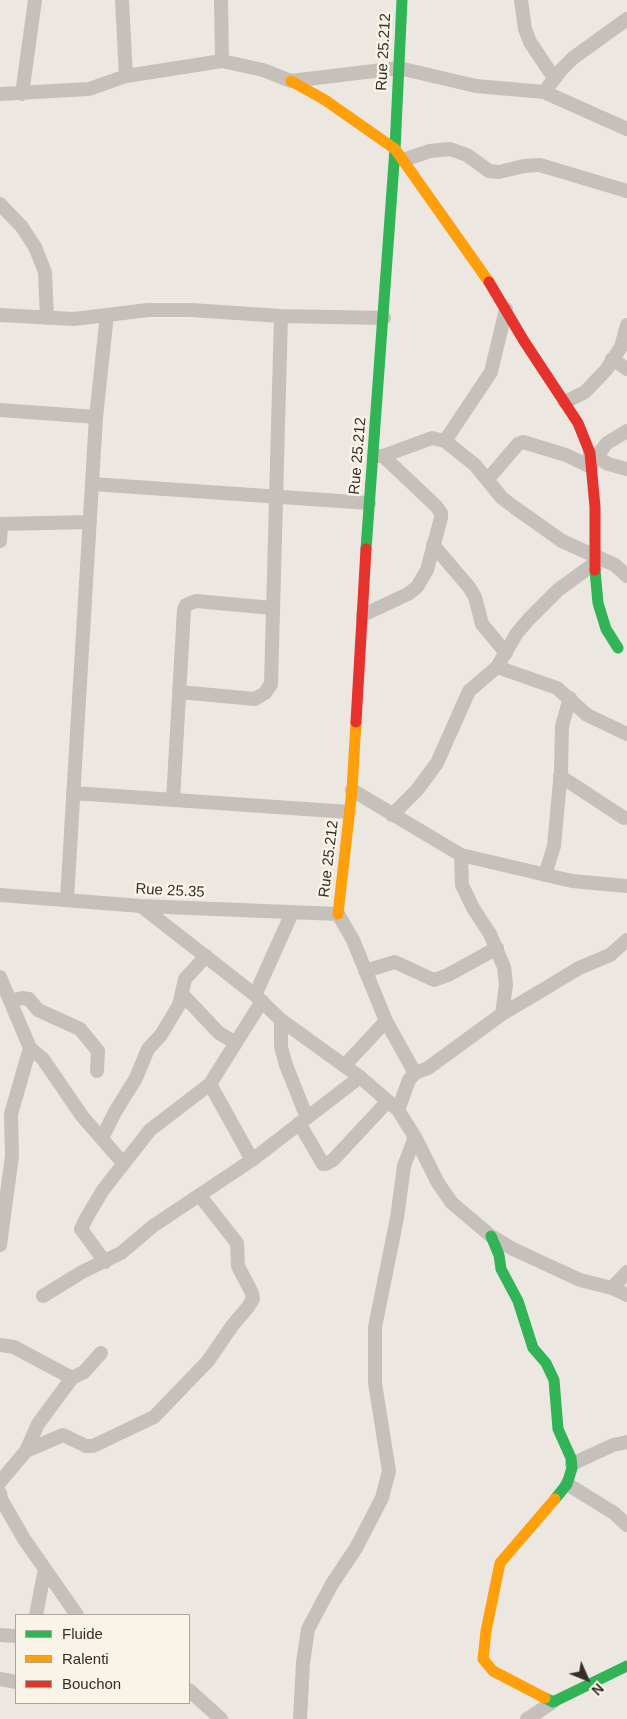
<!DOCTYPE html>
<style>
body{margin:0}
#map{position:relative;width:627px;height:1719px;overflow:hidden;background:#ece8e1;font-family:Arial,sans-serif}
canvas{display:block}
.legend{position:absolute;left:15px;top:1614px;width:175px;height:90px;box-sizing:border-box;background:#f9f3e8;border:1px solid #aba49b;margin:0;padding:6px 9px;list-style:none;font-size:15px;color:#352e28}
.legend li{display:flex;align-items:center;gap:10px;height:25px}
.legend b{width:25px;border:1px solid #aba49b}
.north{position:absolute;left:562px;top:1654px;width:50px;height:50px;-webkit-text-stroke:4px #f9f3e8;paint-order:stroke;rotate:134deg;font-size:14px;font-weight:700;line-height:20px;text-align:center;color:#352e28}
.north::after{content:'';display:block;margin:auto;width:18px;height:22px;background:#352e28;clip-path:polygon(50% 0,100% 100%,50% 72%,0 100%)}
</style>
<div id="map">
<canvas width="627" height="1719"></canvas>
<ul class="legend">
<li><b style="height:6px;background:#30b455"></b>Fluide</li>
<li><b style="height:6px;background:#ff9f0a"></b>Ralenti</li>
<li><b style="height:6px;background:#e5322d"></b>Bouchon</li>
</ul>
<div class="north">N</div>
</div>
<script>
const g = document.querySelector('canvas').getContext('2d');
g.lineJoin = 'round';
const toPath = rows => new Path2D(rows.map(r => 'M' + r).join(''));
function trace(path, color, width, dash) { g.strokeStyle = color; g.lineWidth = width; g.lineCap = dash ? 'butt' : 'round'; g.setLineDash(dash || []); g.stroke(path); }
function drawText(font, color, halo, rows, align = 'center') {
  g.font = font + ' Arial,sans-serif'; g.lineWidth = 5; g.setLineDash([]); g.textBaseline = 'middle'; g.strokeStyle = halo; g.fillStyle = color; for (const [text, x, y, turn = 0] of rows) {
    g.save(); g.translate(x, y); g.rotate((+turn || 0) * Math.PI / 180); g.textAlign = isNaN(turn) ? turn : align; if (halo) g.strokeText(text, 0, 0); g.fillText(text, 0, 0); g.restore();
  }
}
trace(toPath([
 [122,0,126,76],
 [221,0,222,61],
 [521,0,525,29,530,42,554,78],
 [544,92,562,69,573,58,627,19],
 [0,94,89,89,126,76,222,61,263,70,291,81,399,68,476,86,544,92,627,129],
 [22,94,35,0],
 [403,160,430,151,450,149,467,155,489,171,499,172,524,166,540,165,627,191],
 [0,204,22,227,35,247,45,272,47,318],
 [0,315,74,319,148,310,191,310,281,316,384,318],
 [612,359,627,369],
 [565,402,585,392,606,370,621,347,627,325],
 [0,410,96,417],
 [445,441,491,372,506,309],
 [590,453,608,464,627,469],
 [374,456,383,456,432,438,445,441,475,465,502,498,514,507,562,541,615,565,627,576],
 [596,457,607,443,627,431],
 [488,479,518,444,523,442,566,455,591,467],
 [92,484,369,503],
 [0,524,90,522],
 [0,541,1,524],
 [433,545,469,587,475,597,482,624,506,653],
 [363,615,408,594,417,587,427,570,441,518,441,513,436,506,383,456],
 [497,667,557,688,587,715,627,734],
 [179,692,255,699,265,693,271,684,281,316],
 [560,776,624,818],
 [352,790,461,855,572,881,627,886],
 [73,793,349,812],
 [173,800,184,610,186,605,196,601,272,608],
 [392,815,417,790,437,763,469,691,497,667,517,633,529,619,558,590,595,563],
 [461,855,462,885,473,908,490,934,504,967,506,985,502,1014],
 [545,875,554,846,561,771,562,726,570,698],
 [0,895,141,906,338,914,353,940,386,1021,415,1073,409,1080,398,1110,415,1137,438,1183,452,1203,491,1236,513,1249,580,1280,612,1288,627,1295],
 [67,899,96,417,107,315],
 [141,906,255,995,281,1020,360,1077,398,1110],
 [365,971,395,962,434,980,448,975,497,948],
 [0,977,30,1048,11,1114,12,1156,0,1245],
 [183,995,219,1033,236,1043],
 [255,995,292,913],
 [10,1001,22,998,29,999,38,1010,80,1029,98,1051,97,1071],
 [281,1020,281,1047,286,1065,307,1118],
 [30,1048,43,1059,82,1116,123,1163],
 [345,1065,386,1021],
 [415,1073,428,1068,502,1014,546,988,579,968,610,955,627,940],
 [299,1123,323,1164,326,1164,333,1160,388,1101],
 [102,1138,115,1112,136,1078,148,1049,161,1035,179,1005,185,979,206,956],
 [252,1160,210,1084,262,1001],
 [105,1262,81,1229,87,1217,103,1190,150,1130,210,1084],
 [612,1288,627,1272],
 [43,1296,82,1272,121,1253,153,1226,252,1160,360,1077],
 [0,1345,14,1347,72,1378,38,1424,26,1451,0,1482],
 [72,1378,84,1372,101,1353],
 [26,1451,63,1435,86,1446,93,1446,154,1417,208,1361,232,1326,248,1307,253,1299,252,1293,238,1266,237,1243,200,1196],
 [572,1464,613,1445,627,1442],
 [567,1484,614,1513,627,1525],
 [0,1493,1,1499,24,1539,77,1615],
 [36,1615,45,1569],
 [0,1635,16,1636],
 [0,1679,16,1682],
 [189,1690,221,1719],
 [300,1719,303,1663,308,1629,332,1584,356,1548,382,1498,389,1471,375,1383,375,1327,397,1218,404,1166,415,1137],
 [527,1719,553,1702]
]), '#c5c0b9', 14);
trace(toPath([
 [366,549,395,149,402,0],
 [595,570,598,603,606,629,618,648],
 [491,1236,499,1255,501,1269,518,1301,533,1348,546,1363,554,1380,558,1429,571,1458,572,1468,567,1484,555,1499],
 [545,1698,553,1702,627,1666]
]), '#30b455', 11);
trace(toPath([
 [291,81,325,100,395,149,489,282],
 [338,914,352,790,356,722],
 [545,1698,493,1671,483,1659,486,1631,500,1563,555,1499]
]), '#ff9f0a', 11);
trace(toPath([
 [489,282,524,341,578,423,590,453,595,507,595,570],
 [356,722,366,549]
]), '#e5322d', 11);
drawText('15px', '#352e28', '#f9f3e8', [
 ["Rue 25.212",384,52,-87],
 ["Rue 25.212",358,456,-85],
 ["Rue 25.212",329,859,-83],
 ["Rue 25.35",170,891,3]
]);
</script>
